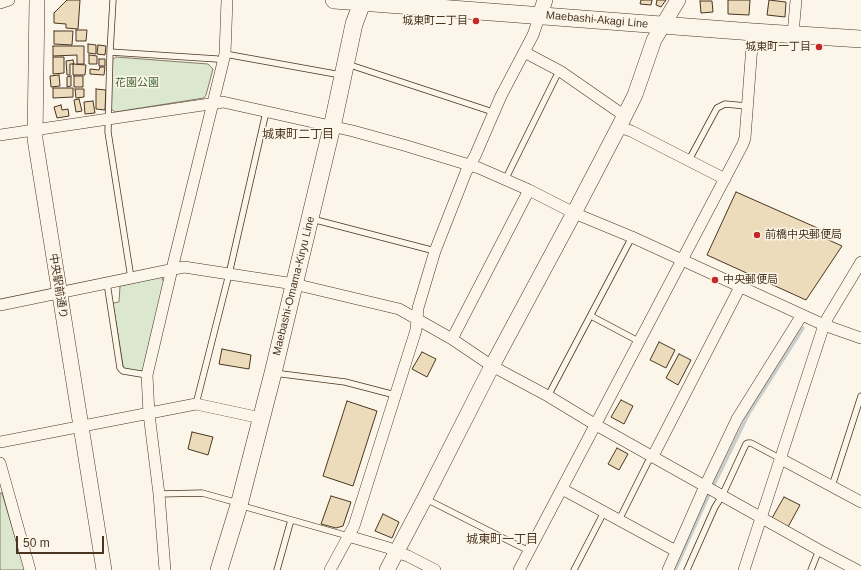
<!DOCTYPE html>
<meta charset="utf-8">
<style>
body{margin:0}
#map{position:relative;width:861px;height:570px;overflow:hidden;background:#fbf6e9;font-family:Helvetica,sans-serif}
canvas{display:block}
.scale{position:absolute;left:16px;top:536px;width:88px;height:18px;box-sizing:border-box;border:2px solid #4a3520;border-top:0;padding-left:5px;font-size:12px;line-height:14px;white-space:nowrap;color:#4a3520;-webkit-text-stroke:3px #fbf6e9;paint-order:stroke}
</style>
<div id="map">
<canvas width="861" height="570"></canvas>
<div class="scale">50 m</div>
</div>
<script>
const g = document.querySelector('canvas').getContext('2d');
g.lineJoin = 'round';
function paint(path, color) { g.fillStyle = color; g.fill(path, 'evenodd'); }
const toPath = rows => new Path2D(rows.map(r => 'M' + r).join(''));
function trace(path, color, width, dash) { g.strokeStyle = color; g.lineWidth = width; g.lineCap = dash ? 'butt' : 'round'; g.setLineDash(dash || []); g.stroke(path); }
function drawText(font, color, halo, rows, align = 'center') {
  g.font = font + ' Helvetica,"Noto Sans JP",sans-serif'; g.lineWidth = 3; g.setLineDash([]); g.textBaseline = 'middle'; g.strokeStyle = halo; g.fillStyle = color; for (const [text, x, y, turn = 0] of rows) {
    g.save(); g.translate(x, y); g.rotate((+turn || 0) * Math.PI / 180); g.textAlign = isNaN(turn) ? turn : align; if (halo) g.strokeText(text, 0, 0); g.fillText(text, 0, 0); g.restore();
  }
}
const green = toPath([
 [116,57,208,64,213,69,206,95,204,98,115,112,111,109,112,60,116,57],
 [161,277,164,282,143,370,140,372,125,369,123,366,113,303,119,302,120,286,161,277],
 [0,493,2,493,25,570,0,570,0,493]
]);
paint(green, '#dce7d0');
trace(green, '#887966', 1);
trace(toPath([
 [675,570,706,501,749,413,803,328]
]), '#c9cecd', 3.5);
const building = toPath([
 [67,0,80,0,78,29,66,28,66,24,54,23,54,13,67,0],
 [641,0,652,0,651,5,640,4,641,0],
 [657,0,666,0,661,7,656,5,657,0],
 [728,0,750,0,749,15,728,14,728,0],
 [769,0,786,2,785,17,767,15,769,0],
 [700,1,712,1,713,12,701,13,700,1],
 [76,30,87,30,86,41,76,41,76,30],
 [54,31,73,31,72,45,54,44,54,31],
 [88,44,96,45,96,54,88,53,88,44],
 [98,45,106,46,105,55,97,54,98,45],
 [53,46,84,46,84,64,77,64,77,55,53,56,53,46],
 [89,55,97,56,97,64,89,64,89,55],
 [53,57,64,57,64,73,53,74,53,57],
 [99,59,105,59,105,66,99,66,99,59],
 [73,60,74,64,70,64,70,75,67,75,66,61,73,60],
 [73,64,86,65,85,75,73,75,73,64],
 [100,67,105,67,104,75,90,74,90,69,99,70,100,67],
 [59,75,60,86,51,87,50,76,59,75],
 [71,76,71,86,67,87,67,77,71,76],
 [74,76,83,76,83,87,74,87,74,76],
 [53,88,73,88,73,97,53,98,53,88],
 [75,89,84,89,84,97,76,98,75,89],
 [96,89,106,90,105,110,96,109,96,89],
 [79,99,82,111,76,112,74,100,79,99],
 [93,101,95,113,85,114,84,102,93,101],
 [61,105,62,110,68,109,69,116,57,118,54,107,61,105],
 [736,192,822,230,820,236,842,246,806,300,707,255,736,192],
 [659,342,675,350,666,368,650,360,659,342],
 [222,349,251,355,249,369,219,364,222,349],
 [422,352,436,359,427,377,412,369,422,352],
 [679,354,691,360,678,385,666,378,679,354],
 [621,400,633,406,624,424,611,417,621,400],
 [347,401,377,411,353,486,323,476,347,401],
 [192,432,213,437,208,455,188,449,192,432],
 [617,448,628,454,619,470,608,464,617,448],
 [331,496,351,502,343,526,336,528,321,524,331,496],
 [784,497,800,505,788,527,772,518,784,497],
 [383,514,399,522,392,538,375,531,383,514]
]);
paint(building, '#ecdcbc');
trace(building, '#4a3520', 1);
const lane = toPath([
 [113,0,110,52,108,132,131,278],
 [110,52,217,59,223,61],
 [225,54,341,75],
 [347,64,493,112],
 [689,160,717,108,725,104,747,106],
 [505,180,556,77,560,71],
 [312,219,435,251],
 [107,283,120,368,123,371,147,375],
 [591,316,640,342],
 [274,373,345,382,395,395],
 [548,396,632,237],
 [196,404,229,274,266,112],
 [831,486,834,480,861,396],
 [159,494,202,493,231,501,239,505,348,536],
 [426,499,529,551],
 [619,520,648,462,653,456],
 [277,570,291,520],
 [574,570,604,512],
 [687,570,715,507,722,496,746,444,748,443,751,443,781,459],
 [811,570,819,550]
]);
const street = toPath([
 [0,3,9,0],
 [793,34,796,0],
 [524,52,560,71,619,112,624,117],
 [619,127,631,131,725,179],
 [0,135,223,102,353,131,407,146,479,168,529,190,574,213,632,237,824,325,861,338],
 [0,305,184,267,294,284,399,309,452,339,492,366,548,396,596,425,819,550,857,570],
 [452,339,529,190],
 [0,442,196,404,261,418],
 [653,456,740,287],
 [781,459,861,502],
 [0,463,30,570],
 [562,489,676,551],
 [348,536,389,548,396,552,408,556,435,570],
 [165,570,159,494,149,414,147,375,172,269,225,54,227,0],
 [330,570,354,526,416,330,418,308,435,251,466,172,475,156,501,96,533,35,540,15],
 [519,570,743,144,745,138,753,32],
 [668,570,705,486,737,419,802,315],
 [744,570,824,325,828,317,861,262]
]);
const secondary = toPath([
 [37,0,35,139,104,570],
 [540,15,545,0],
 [387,570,425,498,492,366,574,213,624,117,635,95,654,40,678,0]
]);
const primary = toPath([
 [334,0,753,32,861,39],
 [219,570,239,505,273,373,334,118,354,24,363,0]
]);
trace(lane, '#4a3520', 7);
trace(street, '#4a3520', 12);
trace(secondary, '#4a3520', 16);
trace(primary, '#4a3520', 18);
trace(lane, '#fbf6e9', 5.5);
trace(street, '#fbf6e9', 11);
trace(secondary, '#fbf6e9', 15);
trace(primary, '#fbf6e9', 17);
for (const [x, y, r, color] of [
 [476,21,4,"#c62828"],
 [819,47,4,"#c62828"],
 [757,235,4,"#c62828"],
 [715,280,4,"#c62828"]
]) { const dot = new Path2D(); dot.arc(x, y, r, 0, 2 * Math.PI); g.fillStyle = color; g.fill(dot); trace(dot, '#fbf6e9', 1.5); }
drawText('11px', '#4a3520', '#fbf6e9', [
 ["Maebashi-Akagi Line",597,20,5],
 ["中央駅前通り",58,286,81],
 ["Maebashi-Omama-Kiryu Line",294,286,-76]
]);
drawText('11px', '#4a3520', '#fbf6e9', [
 ["城東町二丁目",468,21],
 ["城東町一丁目",811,47],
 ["前橋中央郵便局",765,235,"left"],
 ["中央郵便局",723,280,"left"]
], 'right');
drawText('11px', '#436837', '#fbf6e9', [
 ["花園公園",137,83]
]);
drawText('12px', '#4a3520', '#fbf6e9', [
 ["城東町二丁目",298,135],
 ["城東町一丁目",502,540]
]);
</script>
